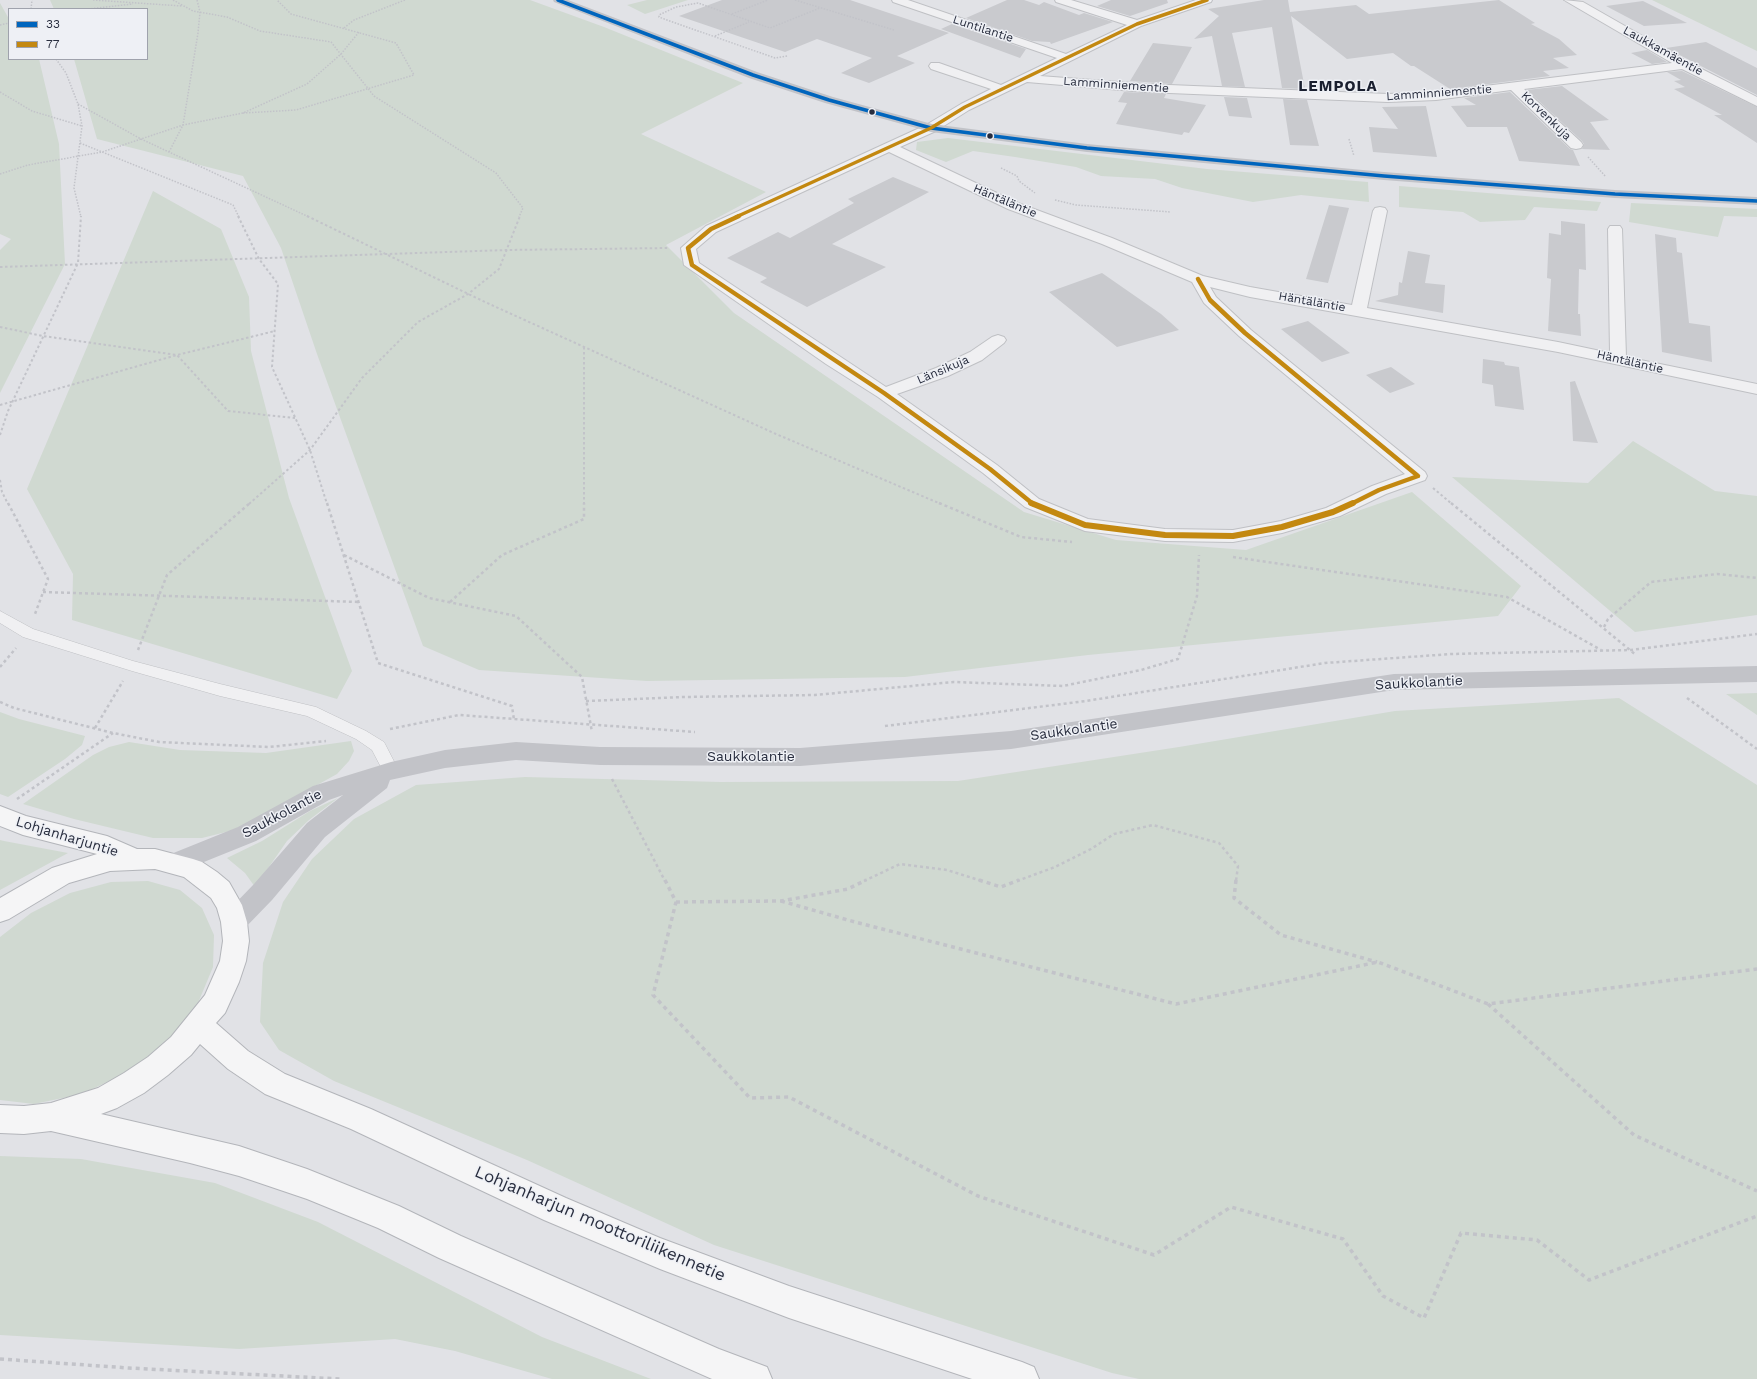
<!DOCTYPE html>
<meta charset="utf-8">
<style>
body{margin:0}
#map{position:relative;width:1757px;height:1379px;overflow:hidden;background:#e1e2e6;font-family:"Work Sans",sans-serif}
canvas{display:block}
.legend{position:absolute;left:8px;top:8px;width:140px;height:52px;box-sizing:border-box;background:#eef0f5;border:1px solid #9fa2ac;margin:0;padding:5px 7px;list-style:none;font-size:12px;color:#282d3e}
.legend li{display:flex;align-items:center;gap:8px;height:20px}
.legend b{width:20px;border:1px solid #9fa2ac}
</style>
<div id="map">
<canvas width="1757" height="1379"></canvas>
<ul class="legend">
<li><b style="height:5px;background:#0065bd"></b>33</li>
<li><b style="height:5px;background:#c38810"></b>77</li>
</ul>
</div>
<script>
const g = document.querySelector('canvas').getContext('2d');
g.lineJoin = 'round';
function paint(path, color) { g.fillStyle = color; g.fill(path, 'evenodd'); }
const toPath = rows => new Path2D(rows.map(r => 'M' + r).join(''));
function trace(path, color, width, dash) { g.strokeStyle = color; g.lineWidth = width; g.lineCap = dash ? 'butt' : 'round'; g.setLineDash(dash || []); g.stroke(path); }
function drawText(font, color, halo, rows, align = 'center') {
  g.font = font + ' "Work Sans",sans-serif'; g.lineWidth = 3; g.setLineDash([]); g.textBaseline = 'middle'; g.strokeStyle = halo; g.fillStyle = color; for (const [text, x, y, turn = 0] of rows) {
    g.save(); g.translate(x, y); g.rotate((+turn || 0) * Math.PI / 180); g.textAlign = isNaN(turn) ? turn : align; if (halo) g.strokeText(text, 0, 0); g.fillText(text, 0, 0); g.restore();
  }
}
paint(toPath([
 [50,0,530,0,604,27,743,83,641,134,766,192,666,245,734,313,1024,512,1116,540,1246,550,1412,492,1521,586,1498,616,1088,655,905,677,647,681,479,670,423,646,317,354,281,248,243,176,97,139,74,59,147,59,147,9,54,9],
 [647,0,688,0,645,14,627,5],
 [1652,0,1757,0,1757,51],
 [0,3,9,19,9,59,39,59,59,144,65,264,0,393,0,250,11,239,0,234],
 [948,138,1207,169,1368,182,1369,202,1301,195,1253,202,1182,188,1155,179,1101,176,1076,167,1015,157,973,151,946,162,916,150,917,142],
 [1399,186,1601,202,1597,211,1534,207,1525,220,1480,222,1463,212,1399,207],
 [153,191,221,229,249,297,251,351,289,498,352,671,337,699,72,620,73,574,27,489],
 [1631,203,1757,209,1757,217,1724,216,1718,237,1629,222],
 [1633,441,1715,491,1757,496,1757,615,1635,632,1452,477,1588,483],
 [1757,693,1757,715,1726,694],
 [1619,698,1757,785,1757,1379,1139,1379,1112,1373,714,1245,527,1160,334,1081,279,1050,260,1022,263,963,283,902,312,859,354,819,416,785,525,777,721,782,958,781,1179,747,1395,711],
 [0,712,19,719,85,736,82,745,65,759,8,797,0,794],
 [351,741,354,751,349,761,337,774,238,829,202,838,153,838,74,819,23,804,93,755,109,747,129,742,180,750,266,753],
 [338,798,309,820,287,841,255,887,245,873,227,858,262,841,310,811],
 [0,840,4,841,68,853,0,890],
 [148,881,180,890,202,908,214,935,213,967,198,1003,170,1038,130,1071,82,1094,34,1104,0,1100,0,937,31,913,70,893,111,882],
 [0,1156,81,1159,215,1183,318,1222,542,1337,651,1379,552,1379,455,1351,395,1339,239,1349,0,1335]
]), '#d0d9d1');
paint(toPath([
 [722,0,850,0,949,33,897,56,915,63,869,83,841,73,872,58,817,39,785,52,679,16],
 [1007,0,1024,0,1039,5,1044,2,1079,15,1084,13,1113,22,1051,44,1050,42,1032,41,966,18],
 [1111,0,1167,0,1168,3,1130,16,1097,6],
 [1264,0,1288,0,1290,12,1356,5,1369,14,1499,0,1535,23,1531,24,1559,39,1577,55,1553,58,1569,68,1543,71,1550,76,1450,89,1414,66,1411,66,1393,53,1347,59,1291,16,1305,89,1282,88,1272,27,1232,33,1245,87,1222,86,1212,36,1194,39,1219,16,1208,9],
 [1643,1,1687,23,1644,26,1606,6],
 [952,24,1026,49,1020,58,941,29],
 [1706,42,1757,68,1757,95,1666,48],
 [1153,43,1192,47,1172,84,1130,81],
 [1647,50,1667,62,1652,64,1631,53],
 [1682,71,1757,107,1757,143,1714,115,1722,115,1674,89,1685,87,1674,81,1681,80,1667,72],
 [1562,86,1609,120,1590,122,1610,150,1582,149,1584,144,1582,141,1527,90],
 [1124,92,1166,94,1164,98,1206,105,1189,133,1184,132,1182,135,1116,124,1127,103,1118,102],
 [1510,92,1570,149,1573,150,1580,166,1519,161,1507,127,1467,127,1451,106,1476,105,1464,98],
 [1224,97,1247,98,1252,118,1229,116],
 [1283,99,1307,100,1319,146,1290,145],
 [1426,106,1437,157,1373,152,1369,127,1398,129,1382,107],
 [893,177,929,192,832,244,886,267,807,307,760,282,767,278,727,258,778,232,790,238,854,203,848,199],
 [1329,205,1349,208,1328,283,1306,279],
 [1561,221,1585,224,1586,270,1579,269,1578,314,1580,314,1581,336,1548,331,1551,279,1547,278,1549,233,1561,235],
 [1655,234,1676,238,1677,252,1682,253,1689,323,1710,326,1712,362,1662,352],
 [1408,251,1430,255,1425,283,1445,285,1443,313,1375,301,1398,295,1399,282,1402,283],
 [1102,273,1161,314,1179,330,1117,347,1049,292],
 [1308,321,1350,353,1322,362,1281,329],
 [1483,359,1504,362,1505,365,1519,367,1524,410,1495,406,1493,385,1482,383],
 [1391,367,1415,384,1390,393,1366,375],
 [1575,381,1598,443,1573,441,1570,382]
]), '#c9cace');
const lane = toPath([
 [0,611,33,629,133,661,220,684,316,707,366,731,384,742,399,771,397,775,391,777,385,775,372,750,356,739,307,716,220,696,132,671,23,637,0,623,0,611]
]);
const street = toPath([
 [892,0,908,0,1066,54,1127,25,1056,2,1055,0,1071,0,1137,20,1196,0,1212,0,1211,2,1141,26,1040,76,1145,84,1388,94,1436,92,1672,63,1564,0,1583,2,1688,62,1757,97,1757,106,1682,69,1524,89,1581,142,1583,145,1581,148,1576,149,1571,148,1511,90,1436,100,1388,102,1145,92,1027,82,969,110,936,131,900,147,1018,203,1112,238,1203,276,1250,287,1352,305,1373,211,1375,208,1380,207,1385,208,1387,211,1367,308,1558,342,1610,353,1608,229,1610,226,1620,226,1622,229,1626,357,1757,384,1757,394,1558,352,1250,297,1210,287,1216,297,1251,330,1425,472,1427,476,1425,480,1386,494,1340,516,1282,533,1233,542,1165,541,1085,531,1025,507,983,473,878,397,826,364,684,265,681,248,706,226,926,125,961,104,991,89,931,69,929,66,931,63,939,63,1001,85,1057,58,893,2,892,0],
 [889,152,1008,209,1102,244,1192,282,1204,303,1239,336,1405,474,1372,486,1326,508,1281,521,1233,530,1165,529,1088,519,1039,499,997,465,897,394,948,376,982,360,1004,343,1006,340,1004,337,998,335,992,337,970,352,936,368,886,387,699,263,696,249,716,232,889,152]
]);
const highway = toPath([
 [0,806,26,816,107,836,137,849,155,849,193,859,202,862,217,872,229,882,242,905,247,922,249,941,246,961,239,982,225,1013,216,1023,248,1051,285,1074,371,1109,566,1198,660,1238,789,1286,1022,1362,1034,1367,1039,1379,972,1379,789,1318,660,1269,544,1220,351,1129,265,1094,228,1069,200,1044,191,1055,168,1075,144,1093,117,1108,101,1114,239,1146,307,1169,399,1206,461,1236,719,1349,767,1367,772,1379,712,1379,439,1258,378,1228,307,1199,239,1176,190,1163,51,1131,24,1134,0,1133,0,1105,24,1106,51,1103,98,1088,124,1073,148,1057,171,1037,205,995,220,961,223,941,221,922,217,908,211,898,184,877,155,869,110,871,69,883,9,919,0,922,0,898,52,868,97,854,23,835,0,826,0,806]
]);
trace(lane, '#bfc0c4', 1);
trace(street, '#bfc0c4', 2);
trace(highway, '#b3b5ba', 2);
trace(toPath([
 [93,0,182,6],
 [173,0,193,11,227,17,260,31,331,42,374,96,496,173,523,208,519,217],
 [795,0,894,30],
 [31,9,32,0],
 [88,9,133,4],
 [732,14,768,0],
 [0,25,9,23],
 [344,28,354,20,405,0],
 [715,36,749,22],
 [787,56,775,58,667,20,659,17,659,15,676,7,698,3,770,28,820,8],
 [56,59,66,73,78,104,82,126,74,188,81,217],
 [0,92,32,111,82,126],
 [78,104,141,139,309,217],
 [243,113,296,110,414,75,396,43,291,14,277,0],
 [1349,139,1354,156],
 [80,143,233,205,239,217],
 [169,152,183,125,243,113,307,84,341,54,359,32],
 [1588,157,1606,177],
 [1001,168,1017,176,1019,181,1035,193],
 [0,174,28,165,102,152,183,125,198,33,200,12,197,0],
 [1055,200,1076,205,1171,212]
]), '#c2c3c9', 1.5, [1.5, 1.5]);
trace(toPath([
 [238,216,259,259,278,284,272,367,310,450,327,504],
 [307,216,485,302,776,434,941,504],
 [0,267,506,250,669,248],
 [0,327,43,336,177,355,228,411,295,418],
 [584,347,584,504],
 [0,405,177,355,275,331],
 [0,435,8,411,78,263,81,216],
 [0,480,2,492,8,504],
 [1433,488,1452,504],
 [249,504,310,450,362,378,418,322,468,294,499,269,520,216]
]), '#c2c3c9', 2, [2.5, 2.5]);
trace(toPath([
 [8,503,48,579,35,614],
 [327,503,378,663,512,706,514,720],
 [939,503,1021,537,1072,542],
 [1451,503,1636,655],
 [344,555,429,598,516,616,582,677,592,732],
 [1233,557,1507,597,1601,650],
 [43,592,359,602],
 [450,602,502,555,584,519,584,503],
 [1604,627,1608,619,1651,582,1717,574,1757,578],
 [138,650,167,575,250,503],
 [0,667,16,648],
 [1687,698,1757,749],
 [586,701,684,697,815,695,954,682,1063,686,1141,670,1178,659,1197,596,1199,555],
 [0,702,14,708,113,733,159,742,269,747,326,741],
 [885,726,1086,701,1325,663,1451,654,1631,650,1757,634],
 [95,728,123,681],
 [390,729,459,715,695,732],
 [612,779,665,881],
 [17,799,113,733],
 [864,881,900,864,947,870,982,881],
 [1017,881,1055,867,1091,849,1114,834,1153,825,1219,843,1238,866,1236,881]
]), '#c2c3c9', 2.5, [3, 3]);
trace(toPath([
 [665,880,676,902,653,995,750,1098,789,1097,978,1196,1154,1255,1231,1207,1343,1239,1383,1296,1424,1318,1461,1233,1537,1240,1589,1280,1757,1216],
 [979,880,1001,887,1019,880],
 [1236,880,1234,898,1281,935,1377,962],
 [781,901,855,922,1176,1004,1378,962,1488,1004,1757,969],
 [676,902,781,901,848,889,866,880],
 [1488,1004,1634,1135,1757,1191],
 [0,1359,129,1368,340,1379]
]), '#c2c3c9', 3.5, [4, 4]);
paint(lane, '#f0f0f2');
paint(street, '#f0f0f2');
paint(toPath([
 [553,0,568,0,757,72,833,97,932,124,1087,144,1384,172,1615,190,1757,197,1757,205,1615,198,1384,180,1087,152,931,132,825,103,749,78,554,2,553,0],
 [1757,666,1757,682,1394,690,1011,749,800,766,600,765,516,760,445,768,390,780,387,788,325,837,272,900,243,930,234,933,225,930,221,922,225,914,254,884,307,823,343,795,329,800,256,841,184,870,175,873,166,870,163,863,166,856,238,827,313,786,391,762,445,750,516,742,600,747,800,748,1011,731,1394,674,1757,666]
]), '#c2c3c8');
paint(highway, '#f5f5f6');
trace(toPath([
 [558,0,753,75,829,100,931,128,1087,148,1384,176,1615,194,1757,201]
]), '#0065bd', 3.5);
trace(toPath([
 [736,217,931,128,965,107,1137,24,1207,0]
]), '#c38810', 3.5);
trace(toPath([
 [739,216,711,229,688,248,692,265,884,393,990,469,1033,504],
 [1198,279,1210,300,1245,333,1418,476,1379,490,1351,504]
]), '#c38810', 4.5);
trace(toPath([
 [1031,503,1085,525,1165,535,1233,536,1282,527,1333,512,1353,503]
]), '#c38810', 6);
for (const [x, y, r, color] of [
 [872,112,3.5,"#282d3e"],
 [990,136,3.5,"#282d3e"]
]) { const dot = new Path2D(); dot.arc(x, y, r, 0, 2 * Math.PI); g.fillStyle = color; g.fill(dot); trace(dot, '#eef0f5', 1.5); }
drawText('12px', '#282d3e', '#eef0f5', [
 ["Luntilantie",983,29,18],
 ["Laukkamäentie",1663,51,29],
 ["Lamminniementie",1116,85,4],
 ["Lamminniementie",1439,93,-4],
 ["Korvenkuja",1546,116,44],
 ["Häntäläntie",1005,201,23],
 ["Häntäläntie",1312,302,10],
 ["Häntäläntie",1630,362,13],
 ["Länsikuja",943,370,-23]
]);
drawText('14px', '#282d3e', '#eef0f5', [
 ["Saukkolantie",1419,683,-3],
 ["Saukkolantie",1074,730,-8],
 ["Saukkolantie",751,757],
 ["Saukkolantie",282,814,-28],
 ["Lohjanharjuntie",67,837,17]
]);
g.letterSpacing = '1px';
drawText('bold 15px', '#1a1f2f', '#eef0f5', [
 ["LEMPOLA",1338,87]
]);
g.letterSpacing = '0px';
drawText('17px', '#282d3e', '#eef0f5', [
 ["Lohjanharjun moottoriliikennetie",600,1224,23]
]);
</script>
